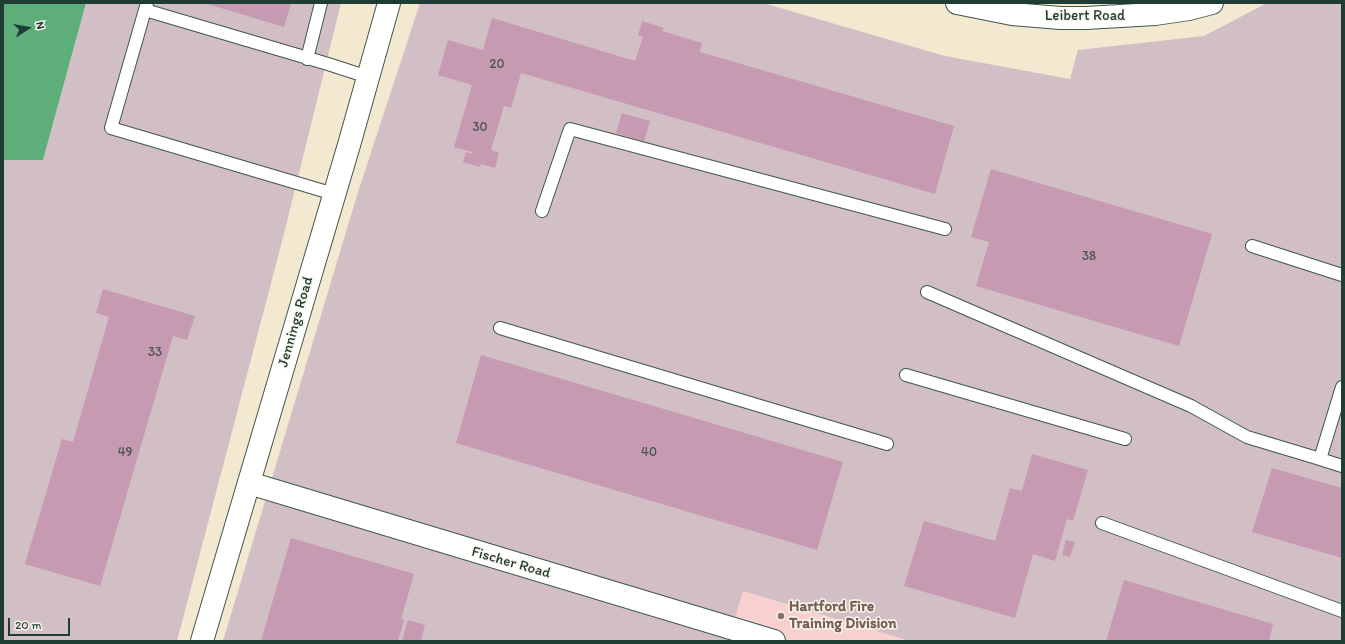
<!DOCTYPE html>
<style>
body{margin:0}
#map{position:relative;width:1345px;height:644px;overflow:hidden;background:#f3e8d0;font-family:Itim,sans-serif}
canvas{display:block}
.frame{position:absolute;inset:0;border:4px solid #1f3d34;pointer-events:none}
.north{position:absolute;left:8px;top:8px;width:40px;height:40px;-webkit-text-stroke:3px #fbf7ec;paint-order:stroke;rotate:78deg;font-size:11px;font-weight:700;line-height:16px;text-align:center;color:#1f3d34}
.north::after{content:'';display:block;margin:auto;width:14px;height:18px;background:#1f3d34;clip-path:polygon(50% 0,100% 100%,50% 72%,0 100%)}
.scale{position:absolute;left:8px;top:618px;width:62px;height:18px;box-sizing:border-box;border:2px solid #1f3d34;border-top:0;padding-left:5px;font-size:12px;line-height:14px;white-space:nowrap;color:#1f3d34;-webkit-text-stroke:3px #fbf7ec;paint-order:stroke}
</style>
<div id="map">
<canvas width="1345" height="644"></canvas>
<div class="frame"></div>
<div class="north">N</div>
<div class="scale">20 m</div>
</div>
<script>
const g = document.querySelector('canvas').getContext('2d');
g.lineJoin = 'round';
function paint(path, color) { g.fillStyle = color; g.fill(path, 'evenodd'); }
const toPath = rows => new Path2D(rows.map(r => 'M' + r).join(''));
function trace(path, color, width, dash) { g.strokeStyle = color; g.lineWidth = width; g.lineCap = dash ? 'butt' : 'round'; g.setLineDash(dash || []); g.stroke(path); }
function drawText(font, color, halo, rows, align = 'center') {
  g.font = font + ' Itim,sans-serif'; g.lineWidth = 3; g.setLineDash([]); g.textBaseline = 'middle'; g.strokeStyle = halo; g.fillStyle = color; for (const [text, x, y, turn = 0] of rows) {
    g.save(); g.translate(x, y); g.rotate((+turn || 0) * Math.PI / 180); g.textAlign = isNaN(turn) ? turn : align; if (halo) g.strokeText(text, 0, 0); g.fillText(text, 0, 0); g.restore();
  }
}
paint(toPath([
 [742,591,910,641,728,641]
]), '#f7d0cf');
paint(toPath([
 [86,3,341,3,285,230,177,641,3,641,3,160,43,160],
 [420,3,763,3,945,56,1070,79,1078,50,1204,36,1267,3,1342,3,1342,641,910,641,743,591,728,641,223,641,358,192]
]), '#d2bec5');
paint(toPath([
 [3,3,86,3,43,160,3,160]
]), '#5dae7a');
paint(toPath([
 [204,3,291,3,284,27],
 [492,18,635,61,643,37,638,36,642,21,664,28,662,31,702,43,700,52,954,126,935,194,521,73,511,108,504,106,491,150,499,153,495,168,481,164,480,167,463,162,466,152,472,154,472,152,454,147,472,85,438,75,448,40,483,50],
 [622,113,650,121,644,142,616,133],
 [991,169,1212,234,1179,346,976,286,989,242,971,237],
 [103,289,195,316,187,340,173,336,100,586,25,564,62,439,73,442,109,317,96,313],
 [481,355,843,462,817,550,456,443],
 [1032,454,1088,470,1073,521,1067,519,1055,561,1033,554,1015,618,904,586,924,521,995,541,1010,488,1022,491],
 [1272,468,1342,488,1342,558,1252,532],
 [291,538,414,574,401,619,404,620,398,641,261,641],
 [1066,540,1075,542,1070,557,1062,555],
 [1124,580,1273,624,1269,641,1106,641],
 [408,620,425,625,421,641,402,641]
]), '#c69ab0');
const service = toPath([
 [147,3,111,128,334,194],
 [145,10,328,64,368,77],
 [307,59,321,3],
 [542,211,570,129,945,229],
 [1252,246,1342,275],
 [927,292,1191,406,1247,437,1320,459,1342,387],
 [500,328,887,444],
 [906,375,1125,439],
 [1320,459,1342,466],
 [1102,523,1342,611]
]);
const minor = toPath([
 [957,3,1012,14,1060,18,1086,18,1155,14,1189,9,1212,3],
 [249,483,774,641],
 [202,641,349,145,389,3]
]);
trace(service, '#3f574b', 14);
trace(minor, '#3f574b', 24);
trace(service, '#fff', 12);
trace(minor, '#fff', 22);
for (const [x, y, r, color] of [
 [781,616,4,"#8d6e63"]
]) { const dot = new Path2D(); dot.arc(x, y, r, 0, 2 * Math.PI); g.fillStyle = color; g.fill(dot); trace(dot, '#fbf7ec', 1.5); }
drawText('13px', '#495453', null, [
 ["20",497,65],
 ["30",480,128],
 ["38",1089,257],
 ["33",155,353],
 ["49",125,453],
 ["40",649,453]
]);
drawText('15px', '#1f3d34', '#fbf7ec', [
 ["Leibert Road",1085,16],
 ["Jennings Road",296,322,-74],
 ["Fischer Road",511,563,16]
]);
drawText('bold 15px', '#785e54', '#fbf7ec', [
 ["Hartford Fire",789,607],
 ["Training Division",789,624]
], 'left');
</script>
